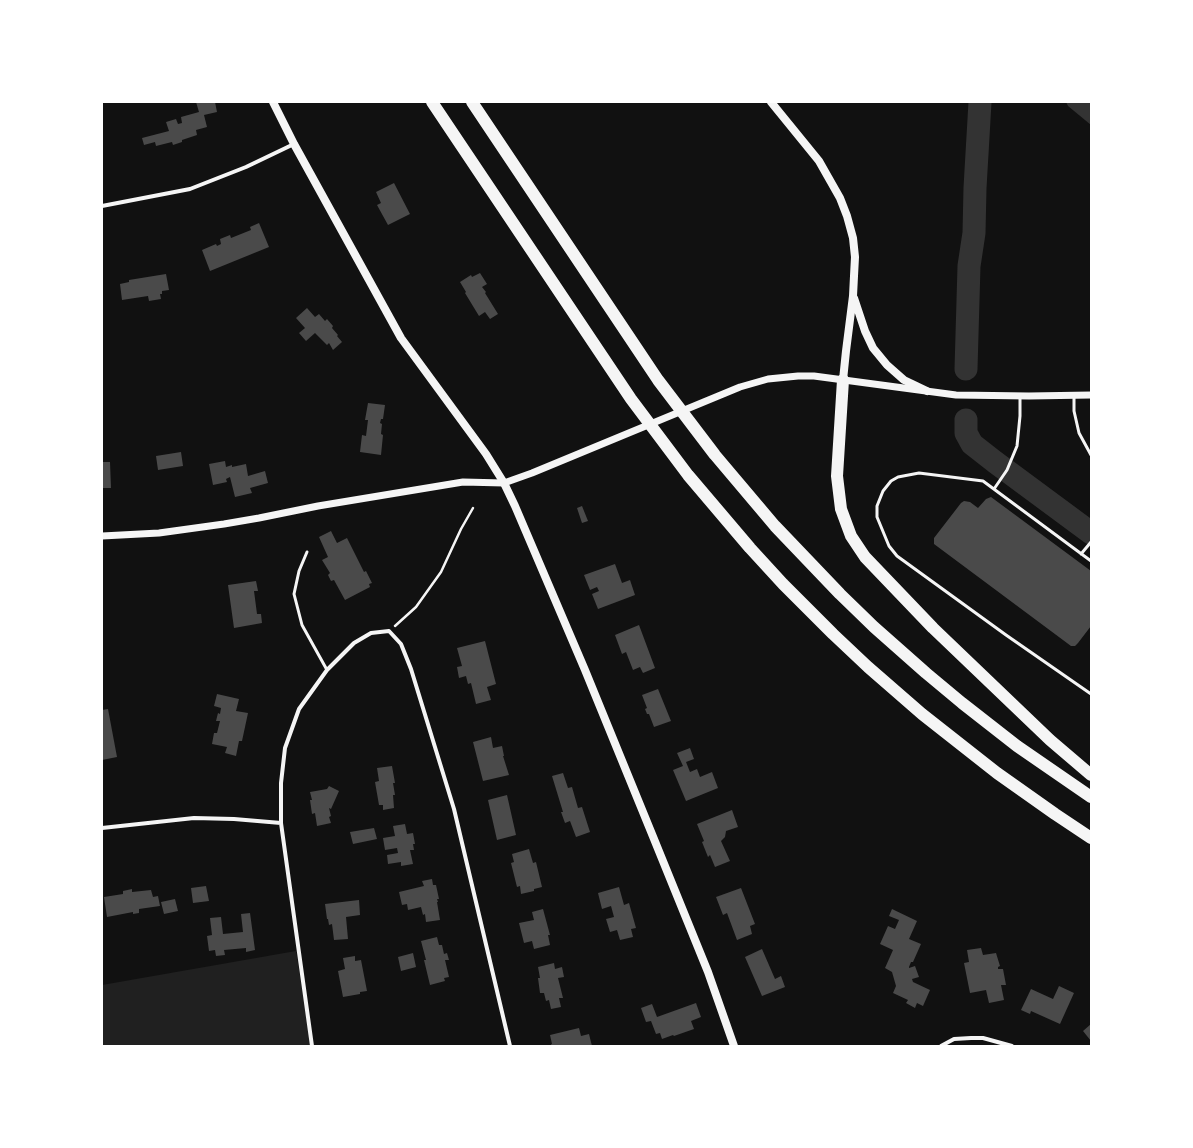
<!DOCTYPE html>
<style>
body{margin:0}
#map{position:relative;width:1193px;height:1148px;overflow:hidden;background:#111;font-family:"Open Sans",sans-serif}
canvas{display:block}
.frame{position:absolute;inset:0;border:103px solid #fff;pointer-events:none}
</style>
<div id="map">
<canvas width="1193" height="1148"></canvas>
<div class="frame"></div>
</div>
<script>
const g = document.querySelector('canvas').getContext('2d');
g.lineJoin = 'round';
function paint(path, color) { g.fillStyle = color; g.fill(path, 'evenodd'); }
const toPath = rows => new Path2D(rows.map(r => 'M' + r).join(''));
function trace(path, color, width, dash) { g.strokeStyle = color; g.lineWidth = width; g.lineCap = dash ? 'butt' : 'round'; g.setLineDash(dash || []); g.stroke(path); }
paint(toPath([
 [296,951,311,1046,102,1046,102,985]
]), '#202020');
paint(toPath([
 [1066,102,1091,102,1091,125,1068,106]
]), '#333');
trace(toPath([
 [966,369,969,266,974,233,975,188,980,102],
 [966,420,966,433,972,444,995,462,1091,533]
]), '#333', 23);
paint(toPath([
 [196,102,215,102,217,112,204,115,207,127,196,130,197,135,182,140,182,142,173,145,172,142,156,146,155,142,144,145,142,138,169,131,166,122,176,119,178,124,182,123,181,117,199,112],
 [394,183,410,214,388,225,377,205,381,203,376,192],
 [259,223,269,247,210,271,202,250,216,244,217,246,221,244,220,239,230,235,231,238,251,230,250,227],
 [480,273,487,284,482,287,486,292,485,293,498,314,490,319,485,312,479,316,465,293,466,292,460,282,471,275,472,277],
 [166,274,169,290,162,291,162,294,160,294,161,299,149,301,148,296,122,300,120,284,129,282,129,280],
 [307,308,315,317,319,314,325,321,327,319,333,326,332,328,338,335,337,336,342,342,333,350,329,343,327,345,315,333,306,341,299,333,305,328,296,318],
 [368,403,385,405,383,419,381,419,380,423,382,424,381,434,383,435,381,455,360,452,362,435,366,436,368,420,365,420],
 [181,452,183,466,158,470,156,456],
 [225,461,226,467,232,465,232,467,246,464,248,476,265,471,268,483,250,488,252,493,235,497,230,477,226,479,227,482,213,485,209,464],
 [102,462,110,462,111,488,102,488],
 [991,497,1091,571,1091,626,1078,643,1075,646,1071,646,934,544,934,538,961,503,964,501,970,502,978,508,986,499],
 [582,506,588,521,582,523,577,508],
 [331,531,337,543,347,538,364,572,366,571,372,583,369,584,370,587,345,600,334,580,331,581,328,575,330,573,322,560,328,557,319,537],
 [615,564,622,583,630,580,635,595,598,609,592,594,599,591,597,587,590,590,584,575],
 [256,581,258,591,254,591,257,614,261,614,262,623,234,628,228,585],
 [639,625,655,668,643,673,640,667,633,670,626,652,622,654,615,635],
 [485,641,496,684,487,687,491,700,476,704,471,683,468,684,466,676,459,678,457,667,462,666,457,648],
 [658,689,671,721,654,727,649,714,647,714,645,709,647,708,642,695],
 [217,694,239,699,236,711,248,713,242,741,239,741,236,756,225,753,227,747,212,744,214,733,217,733,220,721,216,721,218,713,220,714,221,708,214,706],
 [108,709,117,757,102,760,102,710],
 [491,737,493,748,502,746,504,756,503,756,509,775,483,781,473,742],
 [690,748,694,759,686,762,690,772,697,769,700,777,712,772,718,788,686,801,673,770,683,766,677,753],
 [392,766,395,783,393,783,395,795,393,795,394,808,383,810,383,805,379,805,375,782,379,781,377,768],
 [563,773,568,788,572,787,578,808,582,807,590,832,576,837,570,821,565,823,561,812,563,812,552,776],
 [329,786,339,791,331,809,329,808,331,816,329,817,331,823,317,826,315,813,312,814,310,800,312,800,310,792,327,789],
 [507,795,516,835,497,840,488,800],
 [732,810,738,827,726,831,725,837,721,841,730,861,715,867,710,855,708,857,702,842,704,841,697,824],
 [405,824,407,834,413,833,415,844,413,844,414,850,410,850,413,864,401,866,401,862,388,864,387,855,398,853,397,848,385,850,383,838,395,836,393,826],
 [374,828,377,839,353,844,350,832],
 [529,849,533,863,536,862,542,887,534,889,534,891,521,894,520,886,517,887,511,863,514,862,512,854],
 [432,879,433,885,436,885,439,899,437,899,438,902,437,902,440,920,426,922,425,914,423,915,421,907,408,910,407,904,402,905,399,892,424,886,422,881],
 [206,886,209,901,193,903,191,888],
 [619,887,624,905,629,903,636,928,631,929,633,937,620,940,617,930,610,932,606,919,614,917,611,906,602,909,598,893],
 [741,888,755,924,750,926,752,934,737,940,727,913,723,915,716,897],
 [132,889,132,892,151,890,153,897,158,896,160,906,139,909,139,913,133,914,133,912,107,917,104,897,123,894,123,891],
 [175,899,178,911,164,914,161,902],
 [359,900,360,915,346,917,348,939,334,940,332,924,329,925,328,919,327,919,325,904],
 [543,909,550,935,548,935,550,945,534,949,532,941,524,943,519,923,534,920,532,912],
 [892,909,917,921,909,939,921,944,913,962,911,962,909,967,909,968,915,966,919,977,912,979,913,982,930,990,923,1006,917,1003,915,1008,906,1003,908,1000,893,993,896,986,892,972,885,968,893,950,880,944,888,926,895,929,899,920,889,916],
 [250,913,255,950,246,952,246,948,224,950,225,955,216,956,215,950,209,951,207,936,212,935,210,918,221,917,223,934,243,932,241,914],
 [437,937,439,945,442,945,444,954,447,953,449,960,445,960,449,977,444,978,445,981,430,985,424,960,426,960,421,941],
 [981,948,983,955,996,953,1000,966,998,967,998,969,1003,969,1006,985,1001,985,1004,1000,989,1003,986,990,970,993,964,963,969,962,967,950],
 [762,949,775,979,781,976,785,987,762,996,745,957],
 [413,953,416,967,401,971,398,957],
 [355,956,355,961,361,960,367,991,360,992,360,994,343,997,338,971,345,969,343,958],
 [554,963,555,969,562,967,564,977,558,978,563,998,559,998,561,1007,551,1009,549,1000,546,1001,544,993,540,993,538,978,540,978,538,967],
 [1059,986,1074,993,1060,1024,1031,1011,1030,1014,1021,1010,1031,989,1053,999],
 [696,1003,701,1017,691,1021,694,1029,674,1036,673,1035,662,1039,660,1033,656,1034,651,1021,646,1022,641,1008,652,1004,657,1017],
 [1091,1024,1091,1041,1083,1031],
 [579,1028,581,1036,589,1034,592,1046,552,1046,551,1044,552,1044,550,1035]
]), '#4a4a4a');
trace(toPath([
 [395,626,416,607,441,572,461,529,473,508]
]), '#f5f5f5', 2.5);
trace(toPath([
 [1074,396,1074,411,1079,433,1091,455],
 [994,489,1007,470,1017,446,1020,416,1020,397],
 [307,552,299,571,294,594,302,625,327,670],
 [1081,554,1091,542],
 [1091,561,983,481,919,473,898,477,891,481,883,491,877,506,877,517,889,546,897,556,1006,635,1091,694]
]), '#f5f5f5', 3);
trace(toPath([
 [102,206,190,189,246,167,294,144],
 [102,828,194,818,234,819,281,823],
 [312,1046,281,823,281,783,285,748,299,709,327,670,354,643,371,633,389,631,401,644,411,669,454,809,510,1046],
 [941,1046,954,1039,971,1038,983,1038,1012,1046]
]), '#f5f5f5', 4);
trace(toPath([
 [102,536,159,533,224,524,259,518,318,506,463,482,504,483,532,473,740,387,768,379,798,376,814,376,956,395,1029,396,1091,395]
]), '#f5f5f5', 7);
trace(toPath([
 [273,102,294,144,401,338,486,454,504,483,515,506,585,670,654,839,708,972,734,1046],
 [771,102,819,161,840,198,847,216,853,238,855,257,854,276,853,296,846,351,843,380],
 [854,298,865,331,873,348,887,365,904,380,927,391]
]), '#f5f5f5', 8);
trace(toPath([
 [432,102,631,399,688,475,750,548,783,584,833,634,868,667,922,714,997,773,1055,814,1091,838],
 [472,102,658,380,715,455,775,526,840,594,874,627,926,673,962,703,1017,746,1091,797],
 [843,380,837,476,841,509,851,536,865,557,933,628,1050,740,1091,775]
]), '#f5f5f5', 12);
</script>
